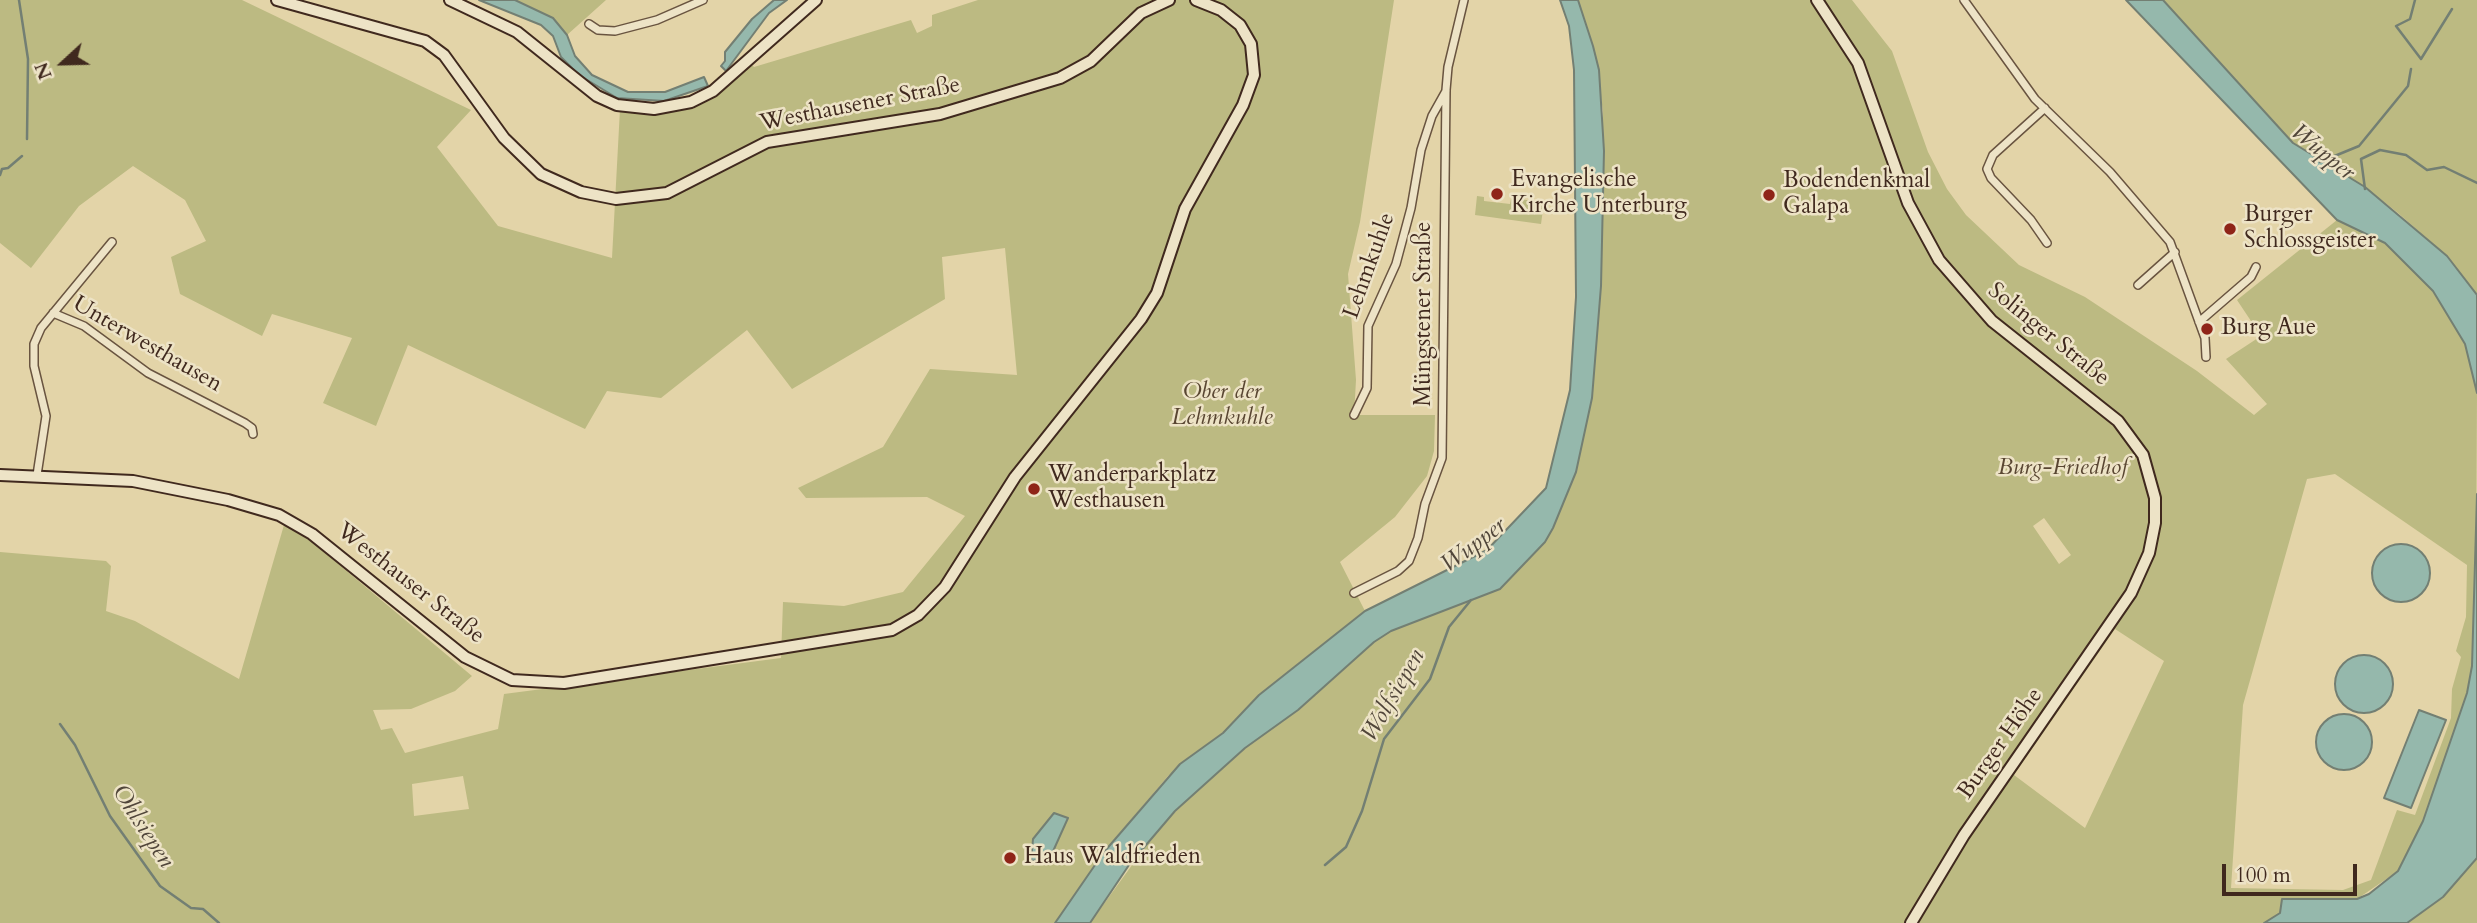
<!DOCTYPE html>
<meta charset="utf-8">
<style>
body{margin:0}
#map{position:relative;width:2477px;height:923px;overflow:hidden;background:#e3d4a8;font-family:Cardo,serif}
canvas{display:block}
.north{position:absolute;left:28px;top:28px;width:70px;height:70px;-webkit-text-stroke:5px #ede3c6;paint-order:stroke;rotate:248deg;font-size:19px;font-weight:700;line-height:28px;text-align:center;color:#40291e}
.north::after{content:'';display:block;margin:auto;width:24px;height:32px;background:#40291e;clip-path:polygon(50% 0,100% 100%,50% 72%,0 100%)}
.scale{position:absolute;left:2222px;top:864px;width:135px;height:32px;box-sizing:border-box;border:4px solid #40291e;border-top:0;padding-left:9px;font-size:21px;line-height:24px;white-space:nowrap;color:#40291e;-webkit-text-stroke:5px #ede3c6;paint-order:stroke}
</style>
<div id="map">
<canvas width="2477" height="923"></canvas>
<div class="north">N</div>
<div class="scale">100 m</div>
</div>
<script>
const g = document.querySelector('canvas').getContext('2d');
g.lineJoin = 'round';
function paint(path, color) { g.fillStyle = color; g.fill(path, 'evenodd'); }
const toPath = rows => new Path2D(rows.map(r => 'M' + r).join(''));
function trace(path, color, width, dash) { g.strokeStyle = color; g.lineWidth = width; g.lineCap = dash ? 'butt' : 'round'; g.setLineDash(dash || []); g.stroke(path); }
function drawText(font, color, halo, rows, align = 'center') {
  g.font = font + ' Cardo,serif'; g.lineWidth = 5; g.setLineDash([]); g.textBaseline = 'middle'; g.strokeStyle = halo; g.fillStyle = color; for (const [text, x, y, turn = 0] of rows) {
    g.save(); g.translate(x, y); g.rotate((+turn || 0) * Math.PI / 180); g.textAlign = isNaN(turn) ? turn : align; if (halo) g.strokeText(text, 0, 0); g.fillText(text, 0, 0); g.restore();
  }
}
paint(toPath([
 [0,0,242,0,471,110,437,147,498,226,612,258,620,109,662,114,692,107,715,95,751,64,754,67,911,20,917,33,932,26,932,15,978,0,1394,0,1360,222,1348,274,1356,380,1354,415,1435,415,1434,451,1427,476,1395,517,1340,562,1365,611,1259,695,1223,733,1168,776,1104,852,1055,923,0,923,0,552,106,561,111,566,106,611,135,621,239,679,284,525,312,542,472,676,455,691,411,709,373,710,381,730,392,728,405,753,498,729,504,694,781,658,783,602,844,606,903,592,965,516,927,497,806,498,798,488,883,447,930,369,1017,375,1005,248,942,257,945,299,792,389,747,330,661,398,607,391,585,429,408,345,376,426,323,403,352,338,272,314,262,336,180,294,171,257,206,241,185,200,133,166,79,206,31,268,0,243],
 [463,776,469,809,414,816,412,784],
 [515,0,606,0,567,35,553,18],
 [1578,0,1852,0,1892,51,1928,152,1947,189,1966,215,2019,265,2085,297,2197,371,2254,415,2267,404,2226,359,2261,336,2237,300,2337,220,2385,243,2433,291,2465,344,2477,393,2476,556,2472,666,2467,693,2442,769,2423,821,2398,871,2357,899,2332,900,2280,913,2264,923,1090,923,1159,828,1216,772,1271,727,1298,710,1374,642,1391,631,1500,589,1545,542,1553,528,1576,472,1592,398,1601,286,1603,111,1593,46],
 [2335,474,2467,565,2466,617,2456,651,2461,657,2452,689,2451,718,2415,815,2397,810,2371,880,2343,890,2231,888,2243,705,2307,479],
 [2044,518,2071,555,2059,564,2033,526],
 [2115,629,2164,661,2085,828,2014,775],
 [2163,0,2477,0,2477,295,2447,256,2398,213,2365,187,2293,143],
 [1477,196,1484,197,1484,201,1510,204,1511,199,1519,199,1544,202,1541,224,1475,215],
 [2477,858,2477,923,2407,923,2443,897]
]), '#bcba82');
const water = toPath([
 [479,0,515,0,553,18,567,35,575,56,592,75,628,92,665,92,704,77,708,86,664,101,617,98,579,75,561,57,553,36,541,25,479,0],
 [774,0,787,0,769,13,726,71,721,66,725,61,725,52,752,19,774,0],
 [1560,0,1578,0,1593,46,1599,70,1604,151,1601,286,1592,398,1576,472,1553,528,1545,542,1500,589,1391,631,1374,642,1298,710,1245,748,1175,811,1129,865,1090,923,1055,923,1104,852,1180,764,1223,733,1259,695,1365,611,1487,550,1546,488,1570,390,1576,297,1574,70,1569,26,1560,0],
 [2126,0,2163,0,2293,143,2365,187,2447,256,2477,295,2477,393,2465,344,2433,291,2385,243,2337,220,2126,0],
 [2477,494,2477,858,2443,897,2407,923,2264,923,2280,913,2282,899,2357,899,2369,894,2398,871,2423,821,2467,693,2472,666,2477,494],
 '2372 573a29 29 0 1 1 58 0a29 29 0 1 1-58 0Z',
 '2335 684a29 29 0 1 1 58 0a29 29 0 1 1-58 0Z',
 [2419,710,2446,720,2411,808,2384,798,2419,710],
 '2316 742a28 28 0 1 1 56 0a28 28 0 1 1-56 0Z',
 [1054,813,1068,818,1050,858,1031,861,1033,839,1054,813]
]);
paint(water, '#95b8ac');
trace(water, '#737f73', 2);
trace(toPath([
 [19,0,28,59,27,139],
 [2415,0,2410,19,2396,26,2421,59,2452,9],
 [2320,162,2359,146,2408,86,2411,69],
 [0,175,2,169,8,168,22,156],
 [2365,189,2361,159,2380,150,2406,155,2427,170,2444,167,2477,183],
 [60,724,75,745,110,816,160,886,191,908,203,909,219,923],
 [1325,865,1346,847,1362,811,1384,739,1430,679,1449,627,1471,600]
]), '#737f73', 2.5);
const minor = toPath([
 [1964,0,2035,99,2110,172,2170,242,2205,338,2206,357],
 [589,24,598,30,615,31,657,20,703,0],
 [2045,108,1993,155,1987,169,1991,178,2031,220,2047,243],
 [2138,285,2175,252],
 [53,313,84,326,148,373,245,423,252,428,253,434],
 [2199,322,2251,277,2256,267],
 [1354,415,1367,388,1368,326,1396,264,1411,208,1421,150,1432,116,1446,91],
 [37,475,46,416,34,366,34,344,41,328,112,242],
 [1354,593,1398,571,1409,561,1418,538,1425,504,1442,458,1446,90,1448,67,1464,0]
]);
const secondary = toPath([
 [277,0,425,41,444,55,504,138,541,174,581,192,616,199,667,193,767,142,940,114,1060,78,1091,61,1141,13,1169,0],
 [450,0,517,32,597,96,617,105,654,109,691,102,713,91,816,0],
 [1817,0,1858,63,1908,203,1939,260,1992,321,2118,421,2143,455,2155,498,2155,523,2149,553,2131,593,1964,835,1911,923],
 [0,475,133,481,228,500,279,515,312,534,465,657,512,680,564,683,892,630,918,615,945,587,1015,477,1141,319,1157,293,1185,209,1243,105,1254,75,1251,44,1240,25,1221,10,1196,0]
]);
trace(minor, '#695440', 10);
trace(secondary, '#40291e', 14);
trace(minor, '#ede3c6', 7);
trace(secondary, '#ede3c6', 10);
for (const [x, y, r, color] of [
 [1497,194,7,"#8f2418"],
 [1769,195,7,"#8f2418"],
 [2230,229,7,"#8f2418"],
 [2207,329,7,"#8f2418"],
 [1034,489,7,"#8f2418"],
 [1010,858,7,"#8f2418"]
]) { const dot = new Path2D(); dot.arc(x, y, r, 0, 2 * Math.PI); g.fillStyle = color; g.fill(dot); trace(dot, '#ede3c6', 2.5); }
drawText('23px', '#40291e', '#ede3c6', [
 ["Westhausener Straße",860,105,-11],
 ["Lehmkuhle",1370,266,-70],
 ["Müngstener Straße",1425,314,-90],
 ["Solinger Straße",2048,335,39],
 ["Unterwesthausen",147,345,30],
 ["Westhauser Straße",410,584,38],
 ["Burger Höhe",2001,744,-55]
]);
drawText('23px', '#40291e', '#ede3c6', [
 ["Evangelische",1511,181],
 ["Kirche Unterburg",1511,207],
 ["Bodendenkmal",1783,182],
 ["Galapa",1783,208],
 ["Burger",2244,216],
 ["Schlossgeister",2244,242],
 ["Burg Aue",2221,329],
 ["Wanderparkplatz",1048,476],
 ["Westhausen",1048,502],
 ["Haus Waldfrieden",1024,858]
], 'left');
drawText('italic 23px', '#594632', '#ede3c6', [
 ["Ober der",1222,393],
 ["Lehmkuhle",1222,419],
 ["Burg-Friedhof",2063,469]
]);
drawText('italic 24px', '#51463a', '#ede3c6', [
 ["Wupper",2322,153,39],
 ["Wupper",1474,546,-37],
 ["Wolfsiepen",1394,696,-60],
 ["Ohlsiepen",142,827,57]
]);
</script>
